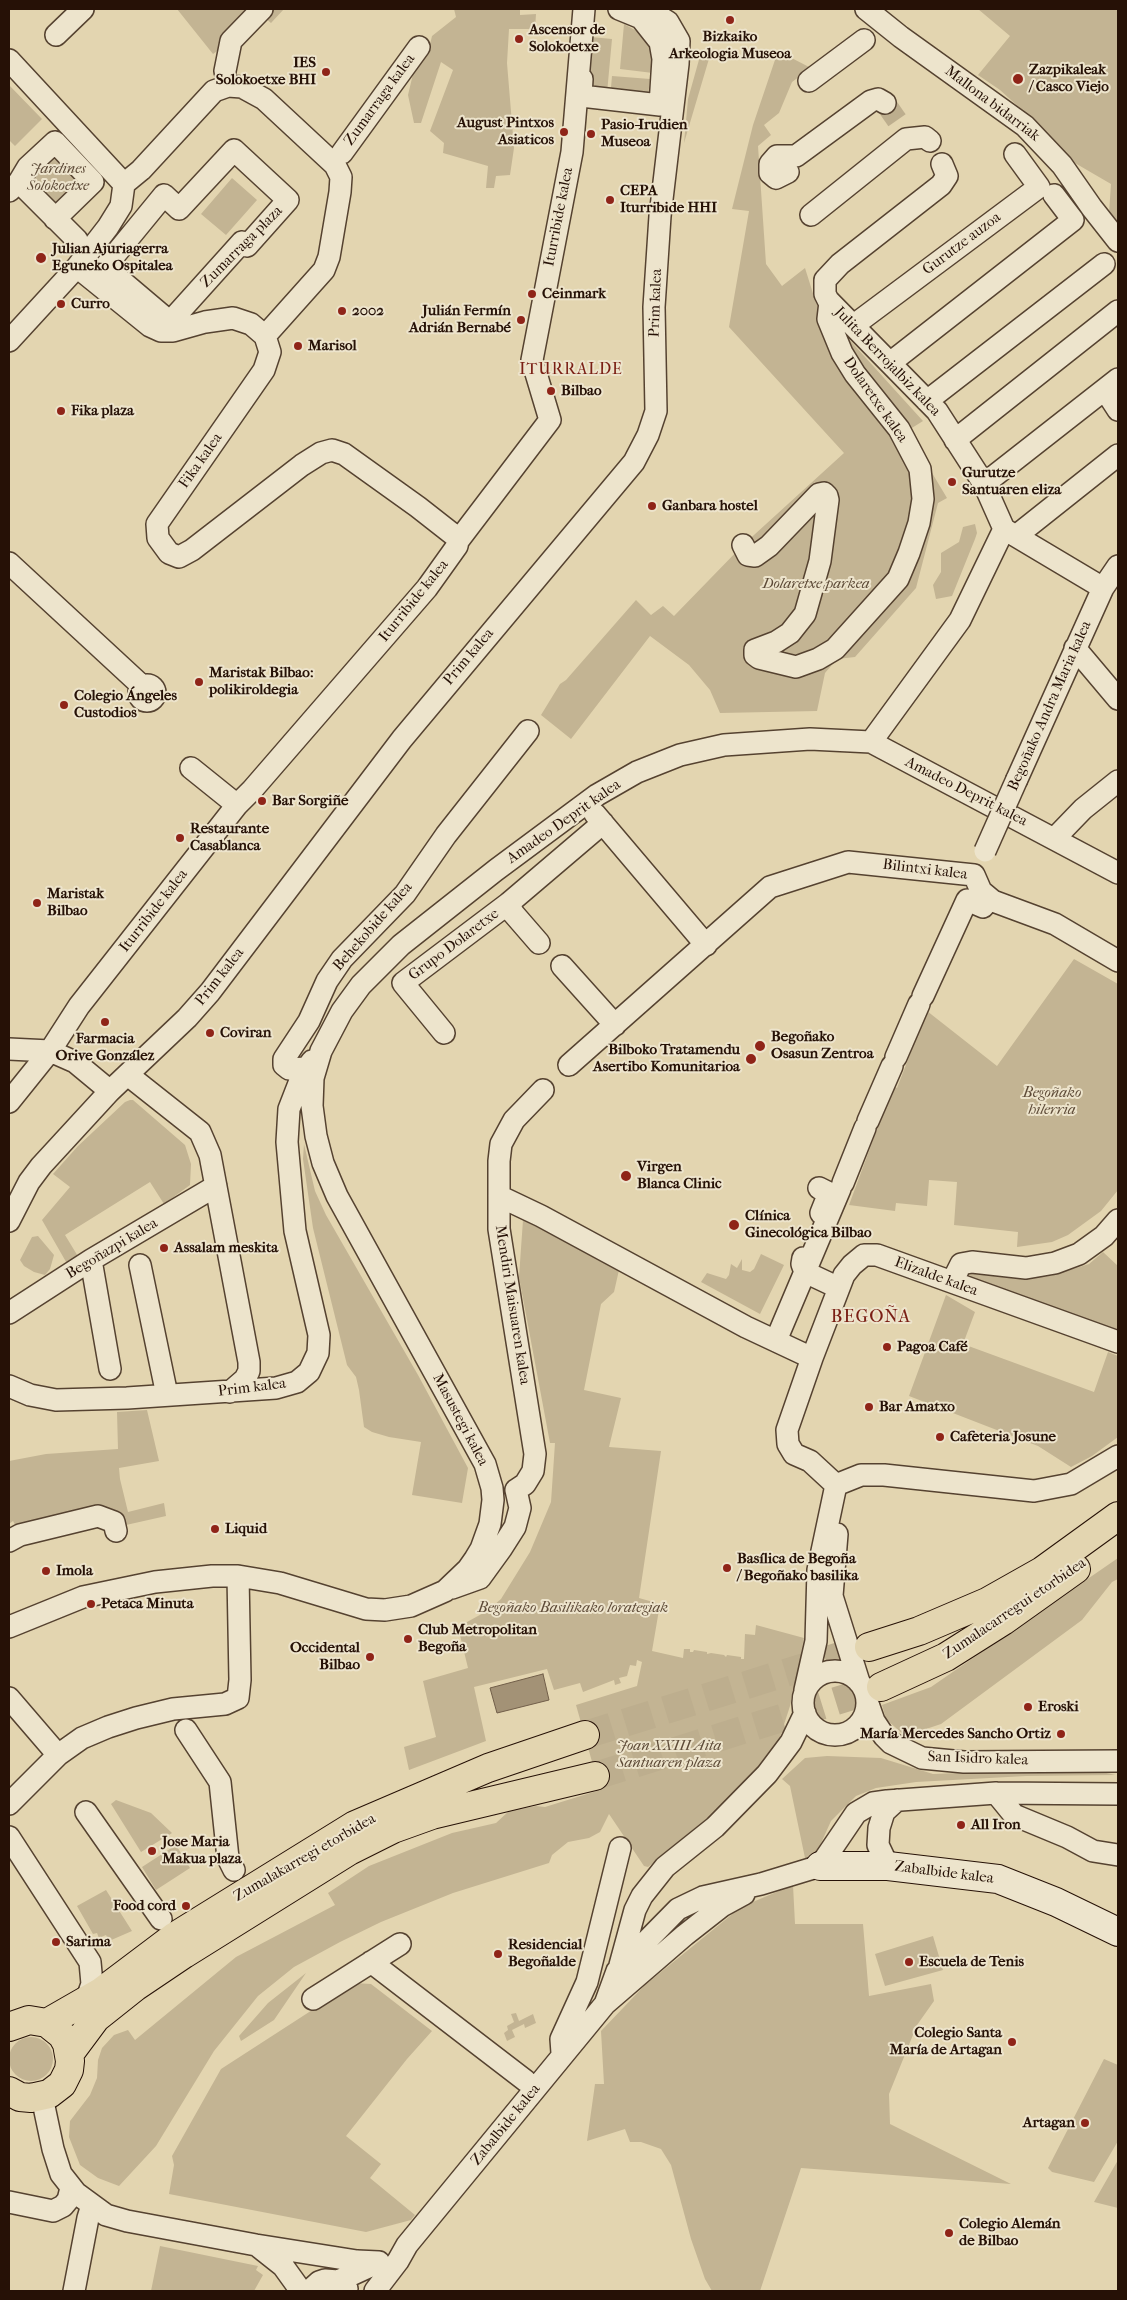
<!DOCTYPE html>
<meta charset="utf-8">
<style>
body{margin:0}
#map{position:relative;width:1127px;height:2300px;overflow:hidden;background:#e3d5b0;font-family:"IM FELL French Canon",serif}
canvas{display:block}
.frame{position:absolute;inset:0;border:10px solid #261106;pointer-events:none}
</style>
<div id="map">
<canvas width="1127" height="2300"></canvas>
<div class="frame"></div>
</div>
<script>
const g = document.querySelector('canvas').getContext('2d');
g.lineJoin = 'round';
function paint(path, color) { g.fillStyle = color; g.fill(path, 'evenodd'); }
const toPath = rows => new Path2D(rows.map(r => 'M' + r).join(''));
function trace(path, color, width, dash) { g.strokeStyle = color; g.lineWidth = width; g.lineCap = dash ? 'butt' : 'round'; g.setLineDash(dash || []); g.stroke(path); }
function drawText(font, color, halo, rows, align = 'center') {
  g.font = font + ' "IM FELL French Canon",serif'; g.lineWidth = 4; g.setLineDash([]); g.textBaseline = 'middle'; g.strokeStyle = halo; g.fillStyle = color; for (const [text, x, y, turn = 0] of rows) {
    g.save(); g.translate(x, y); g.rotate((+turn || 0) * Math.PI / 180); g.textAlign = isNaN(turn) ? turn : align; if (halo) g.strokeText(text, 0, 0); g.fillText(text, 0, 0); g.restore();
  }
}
paint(toPath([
 [177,9,284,9,271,23,264,17,213,54],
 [454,9,520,9,520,15,536,14,535,29,509,29,507,63,514,148,510,175,496,176,494,188,486,188,488,166,443,153,444,143,430,131,453,70,441,62,421,123,414,123,408,95,413,74,428,53,432,36,456,17],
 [978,9,1118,9,1118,225,1109,213,1111,184,1068,159,1043,129,1000,90,978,75,1010,36],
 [624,24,642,34,649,44,652,54,653,73,620,69],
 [591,37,612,39,607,93,586,91],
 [702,49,711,52,684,143,688,99],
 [778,51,811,68,792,82,779,113,764,125,771,135,758,146,766,264,782,286,805,268,816,303,923,421,907,431,947,498,938,503,916,588,855,657,837,659,825,673,817,711,720,713,710,690,689,665,650,636,571,739,541,715,560,684,566,680,636,600,651,615,663,606,674,616,743,545,844,453,729,327,749,211,732,209,753,125],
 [612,76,650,79,647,104,610,99],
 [9,85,42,119,15,146,9,140],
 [57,149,87,180,59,207,29,176],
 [232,178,257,200,226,235,201,214],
 [975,524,977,533,975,539,952,596,936,599,933,585,941,572,941,553,959,542,963,527],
 [1074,959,1118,984,1118,1190,1101,1211,1068,1235,1052,1242,1017,1247,1018,1232,954,1225,957,1182,929,1180,927,1206,896,1203,895,1211,849,1205,893,1086,897,1088,927,1011,997,1066],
 [130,1100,133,1100,185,1145,191,1164,190,1185,164,1204,150,1182,65,1235,79,1258,69,1267,42,1220,70,1187,53,1174,78,1146,125,1102],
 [304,1144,315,1191,326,1215,418,1375,468,1468,462,1503,412,1495,421,1442,389,1437,372,1432,364,1427,359,1390,356,1377,347,1365,313,1228,303,1159],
 [523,1220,619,1270,614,1292,601,1304,584,1390,621,1398,609,1447,661,1451,639,1598,660,1604,652,1651,683,1658,684,1649,690,1649,690,1652,693,1652,694,1650,707,1652,707,1654,711,1653,724,1655,726,1657,727,1655,741,1657,741,1659,744,1659,745,1634,755,1635,756,1625,804,1638,790,1706,780,1737,762,1768,710,1818,648,1867,644,1866,609,1814,600,1832,589,1838,568,1842,552,1855,549,1863,453,1893,381,1922,340,1942,294,1967,258,1996,214,2051,156,2146,119,2186,98,2178,80,2165,69,2137,70,2121,90,2095,97,2078,98,2060,102,2048,114,2035,128,2030,135,2040,236,1957,335,1905,328,1893,369,1866,452,1833,496,1823,509,1811,536,1806,545,1807,600,1790,576,1705,637,1686,642,1662,637,1660,636,1666,630,1665,627,1676,619,1678,621,1683,615,1685,614,1680,583,1692,580,1683,554,1690,547,1669,474,1687,486,1741,409,1770,404,1747,436,1737,423,1681,468,1668,458,1627,487,1611,501,1599,530,1552,551,1502,555,1443,550,1443,519,1277],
 [38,1236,54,1255,50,1269,45,1275,34,1272,24,1266,20,1260,32,1237],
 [1103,1252,1118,1266,1118,1333,969,1277,974,1269,1012,1271,1016,1279,1050,1276,1089,1264],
 [761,1254,784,1265,760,1314,701,1282,707,1273,726,1279,729,1275,731,1264,737,1268,742,1259,742,1270,750,1272,754,1269],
 [946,1295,975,1312,963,1344,1094,1392,1108,1352,1118,1356,1118,1437,1092,1456,1071,1467,1038,1446,909,1396],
 [147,1410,159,1461,119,1468,120,1479,128,1512,164,1503,166,1516,126,1525,97,1510,19,1532,13,1521,9,1524,9,1461,46,1454,118,1449,117,1412],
 [1118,1558,1118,1579,1112,1582,1082,1620,941,1724,905,1736,886,1719,882,1705,931,1687],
 [827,1756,881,1758,933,1774,1082,1768,1116,1775,1026,1776,916,1782,876,1788,856,1796,831,1821,817,1852,810,1858,805,1858,790,1786,782,1779,805,1758],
 [116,1800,151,1813,172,1833,141,1852,111,1804],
 [176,1845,190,1868,156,1890,142,1867],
 [793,1885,795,1924,863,1924,869,1996,931,1984,934,2001,917,2025,889,2094,890,2124,1011,2184,801,2168,760,2291,712,2291,705,2279,691,2239,671,2165,661,2149,641,2142,630,2142,625,2129,587,2141,595,2084,604,2084,601,2031,645,1985,741,1907],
 [106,1890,132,1931,109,1941,106,1935,99,1938,97,1933,93,1934,77,1906],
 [933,1936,943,1970,885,1986,875,1954],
 [306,1973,274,2020,241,2041,239,2036,268,2003],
 [354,1983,371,1984,432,2031,407,2059,346,2136,381,2164,370,2178,415,2215,411,2220,366,2232,169,2194,174,2165,172,2156,221,2069],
 [516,2013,519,2021,533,2014,536,2023,525,2028,524,2024,512,2030,515,2037,507,2041,504,2033,508,2030,507,2026,514,2022,511,2014],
 '9 2059a22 22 0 1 1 44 0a22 22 0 1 1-44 0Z',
 [1104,2059,1118,2065,1118,2141,1094,2182,1052,2172,1048,2168],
 [1118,2160,1118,2208,1094,2202],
 [160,2246,258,2266,256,2270,263,2275,254,2291,151,2291]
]), '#c3b493');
const water = toPath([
 [543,1674,549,1700,497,1713,490,1688,543,1674]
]);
paint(water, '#a39276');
trace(water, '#715e49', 1);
trace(toPath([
 [885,103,901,126]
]), '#bdae8e', 21, [21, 11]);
trace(toPath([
 [585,1735,869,1647],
 [595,1776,881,1687]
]), '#bdae8e', 28, [28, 14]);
const street = toPath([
 [866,9,901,37,1025,126,1062,165,1092,208,1118,241],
 [56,35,83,9],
 [9,60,124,184],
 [225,71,231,41,262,9],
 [582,79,581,96,660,105,663,59,660,42,641,18,619,9],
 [809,81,864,40],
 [234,150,288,200,247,246,242,242,170,322,105,267,164,195,179,209,234,150],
 [342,153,419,47],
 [788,172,776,178,770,173,770,164,777,156,796,156,871,101,878,99,885,103],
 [19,182,28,167,55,142,93,182,55,219],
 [9,191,19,182,77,240],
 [811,215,906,139,925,137,930,141],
 [77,267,150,326,161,331,173,331,205,322,233,318,251,324,265,336,270,352,264,370,157,524,158,538,169,553,179,557,192,550,302,465,321,453,332,450,344,454,418,507,455,536,458,541],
 [854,325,1039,187,1015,154],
 [9,341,77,267,108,227,121,206,124,184,141,170,214,91,228,86,242,87,264,99,335,165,341,177,340,192,329,257,324,270,265,336],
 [890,363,1073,220,1054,195],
 [1105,390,1118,410],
 [927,401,1104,264],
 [955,440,1118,311],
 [984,484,1118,379],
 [1004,529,1103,588],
 [1016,536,1118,455],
 [743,545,748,555,755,556,769,546,819,494,824,493,827,496,828,500,820,561,805,614,790,633,776,642,755,650,755,655,759,658,796,667,818,659,835,649,898,579,909,553,919,523,923,499,920,469,899,429,855,374,842,353,828,319,830,302],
 [9,563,142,686],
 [1075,648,1118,699],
 '139 693a8 8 0 1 1 16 0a8 8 0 1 1-16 0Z',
 [871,742,960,620,1004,529,984,484,937,411,828,300,825,294,825,280,840,264,941,185,947,176,942,164],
 [191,768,237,805],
 [1017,779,1103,588,1118,566],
 [595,814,706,945],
 [1055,838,1083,809,1118,781],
 [974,875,981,891,993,901,1055,924,1118,961],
 [509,903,513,913,539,943],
 [562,966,615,1025],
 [923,996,967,900,983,907,989,898],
 [444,1033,403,983,509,903,603,823],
 [9,1049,50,1051,75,1062,110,1091],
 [896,1057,919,1004],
 [569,1065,770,887,848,862,974,875],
 [306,1068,289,1069,284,1065,284,1059,309,1021,327,981,342,959,405,894,446,835,528,731],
 [128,1075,200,1132,210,1155,249,1362,249,1371,245,1379,230,1392],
 [9,1102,50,1051,79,1006,237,805,252,790,427,588,457,546,458,541,550,420,532,360,572,152,584,9],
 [868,1121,892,1066],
 [843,1183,865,1128],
 [819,1188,829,1193,821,1213],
 [499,1196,541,1216,746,1327,812,1358],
 [9,1221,29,1182,41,1166,110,1091,187,1018,210,992,402,739,634,462,648,435,656,411,654,307,660,216,678,64,679,41,668,22,647,9],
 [803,1258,802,1264,805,1272,839,1288],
 [91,1260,110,1369],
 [140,1265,167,1395],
 [952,1282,961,1264,972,1262,1026,1268,1055,1263,1079,1254,1104,1236,1118,1220],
 [9,1313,91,1260,216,1186],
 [777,1338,840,1189],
 [9,1386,30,1395,56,1400,127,1398,276,1388,297,1382,309,1372,318,1353,319,1335,295,1231,287,1142,289,1109,303,1073,312,1061],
 [836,1485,810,1461,794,1454,788,1444,787,1430,812,1358,844,1275,852,1265,864,1255,877,1255,1118,1342],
 [516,1490,525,1484,533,1471,535,1454,499,1229,499,1161,501,1144,514,1120,543,1090],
 [837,1534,832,1596,859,1682],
 [9,1541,20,1535,98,1516,114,1522,116,1531],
 [452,1588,480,1578,501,1549,515,1527,520,1508,516,1490],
 [9,1627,83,1597,155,1582,212,1576,238,1576,280,1583,366,1609,385,1610,411,1606,445,1591,468,1569,475,1559,481,1549,490,1524,493,1500,492,1488,485,1464,337,1196,323,1163,316,1136,312,1106,313,1078,321,1051,342,1011,361,985,401,945,496,870,597,795,637,772,680,755,724,745,810,739,871,742,1118,873],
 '803 1703a32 32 0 1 1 64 0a32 32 0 1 1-64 0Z',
 [805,1690,816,1641,818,1570,836,1485,861,1475,884,1475,1034,1491,1071,1484,1118,1456],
 [9,1698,58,1755],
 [867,1701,874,1721,884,1736,891,1743,922,1758,964,1762,1118,1761],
 [186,1730,220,1782,228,1858,234,1870],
 [996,1793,1014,1815,1067,1837,1093,1851,1118,1855],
 [9,1804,58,1755,82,1738,108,1727,136,1718,173,1709,225,1704,238,1698,240,1680,238,1576],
 [86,1812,161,1919],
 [9,1837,90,1962,92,1984,86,2001],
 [888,1866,878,1845,879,1828,884,1812,897,1800],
 [371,1962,526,2081],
 [620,1965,635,1910,642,1896,665,1867,715,1827,767,1774,791,1742,805,1713],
 [313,1999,400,1944],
 [605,2004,617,1971,678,1909,703,1897,761,1884,820,1866,856,1813,873,1803,887,1801,996,1793,1118,1794],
 [562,2053,561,2039,587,1982,620,1848],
 [42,2097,53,2149,61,2174,76,2193,106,2215,127,2221,256,2245,357,2261,379,2262],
 [9,2202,53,2211,63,2206,68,2200,71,2188],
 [259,2247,283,2266,301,2291],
 [338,2281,377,2263],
 [74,2291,88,2218,92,2205],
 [309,2291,319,2282,325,2280,338,2281,347,2289],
 [375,2291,398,2261,407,2245,605,2004,685,1935,722,1906,744,1894]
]);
const secondary = toPath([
 [820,1866,888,1866,998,1879,1056,1902,1118,1932]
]);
const primary = toPath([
 [869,1647,919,1631,987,1602,1042,1571,1118,1516],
 [881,1687,946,1657,1003,1621,1076,1569],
 [47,2023,101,1992,174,1937,355,1825,488,1768,585,1735],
 [9,2027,29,2020,47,2023,62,2035,67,2044,70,2061,69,2070,62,2084,49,2094,31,2098,20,2097,9,2091],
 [70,2053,96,2018,135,1987,184,1954,349,1851,393,1829,432,1815,595,1776]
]);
trace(street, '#554230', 24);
trace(secondary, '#261106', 30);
trace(primary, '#261106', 30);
trace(street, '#ede4cc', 21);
trace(secondary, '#ede4cc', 28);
trace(primary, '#e3d5b0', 28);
const streetBridge = toPath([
 [985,851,1017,779]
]);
trace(streetBridge, '#554230', 24, []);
trace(streetBridge, '#ede4cc', 21);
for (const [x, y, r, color] of [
 [730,20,5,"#8f2418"],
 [519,39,5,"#8f2418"],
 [326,72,5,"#8f2418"],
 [1018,79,6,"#8f2418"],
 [564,132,5,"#8f2418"],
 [591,134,5,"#8f2418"],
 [610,200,5,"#8f2418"],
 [41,258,6,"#8f2418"],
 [532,294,5,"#8f2418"],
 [61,304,5,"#8f2418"],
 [342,311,5,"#8f2418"],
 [521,320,5,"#8f2418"],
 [298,346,5,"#8f2418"],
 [551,391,5,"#8f2418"],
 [61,411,5,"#8f2418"],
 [952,482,5,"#8f2418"],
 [652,506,5,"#8f2418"],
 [199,682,5,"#8f2418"],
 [64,705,5,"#8f2418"],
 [262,801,5,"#8f2418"],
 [180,838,5,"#8f2418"],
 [37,903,5,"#8f2418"],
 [105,1022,5,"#8f2418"],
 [210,1033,5,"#8f2418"],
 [760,1046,6,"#8f2418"],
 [751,1059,6,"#8f2418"],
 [626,1176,6,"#8f2418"],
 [734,1225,6,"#8f2418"],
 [164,1248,5,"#8f2418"],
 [887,1347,5,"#8f2418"],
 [869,1407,5,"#8f2418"],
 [940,1437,5,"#8f2418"],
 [215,1529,5,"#8f2418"],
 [727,1568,5,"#8f2418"],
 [46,1571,5,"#8f2418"],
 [91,1604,5,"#8f2418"],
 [408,1639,5,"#8f2418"],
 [370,1657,5,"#8f2418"],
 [1028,1707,5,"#8f2418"],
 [1061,1734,5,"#8f2418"],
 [961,1825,5,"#8f2418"],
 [152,1851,5,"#8f2418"],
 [186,1906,5,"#8f2418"],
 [56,1942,5,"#8f2418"],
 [498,1954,5,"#8f2418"],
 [909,1962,5,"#8f2418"],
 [1012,2042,5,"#8f2418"],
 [1085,2123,5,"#8f2418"],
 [949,2233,5,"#8f2418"]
]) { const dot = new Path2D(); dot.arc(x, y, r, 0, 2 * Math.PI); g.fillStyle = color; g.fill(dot); trace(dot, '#ede4cc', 2); }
drawText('bold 15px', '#261106', '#ede4cc', [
 ["Ascensor de",529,30],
 ["Solokoetxe",529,47],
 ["Bizkaiko",730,37,"center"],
 ["Arkeologia Museoa",730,54,"center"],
 ["IES",316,63,"right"],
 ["Solokoetxe BHI",316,80,"right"],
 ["Zazpikaleak",1029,70],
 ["/ Casco Viejo",1029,87],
 ["August Pintxos",554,123,"right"],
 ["Asiaticos",554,140,"right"],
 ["Pasio-Irudien",601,125],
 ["Museoa",601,142],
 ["CEPA",620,191],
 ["Iturribide HHI",620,208],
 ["Julian Ajuriagerra",52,249],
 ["Eguneko Ospitalea",52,266],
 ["Ceinmark",542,294],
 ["Curro",71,304],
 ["2002",352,311],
 ["Julián Fermín",511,311,"right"],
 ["Adrián Bernabé",511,328,"right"],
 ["Marisol",308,346],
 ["Bilbao",561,391],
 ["Fika plaza",71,411],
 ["Gurutze",962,473],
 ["Santuaren eliza",962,490],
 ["Ganbara hostel",662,506],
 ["Maristak Bilbao:",209,673],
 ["polikiroldegia",209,690],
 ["Colegio Ángeles",74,696],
 ["Custodios",74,713],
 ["Bar Sorgiñe",272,801],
 ["Restaurante",190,829],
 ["Casablanca",190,846],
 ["Maristak",47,894],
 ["Bilbao",47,911],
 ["Coviran",220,1033],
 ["Begoñako",771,1037],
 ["Osasun Zentroa",771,1054],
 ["Farmacia",105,1039,"center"],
 ["Orive González",105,1056,"center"],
 ["Bilboko Tratamendu",740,1050,"right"],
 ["Asertibo Komunitarioa",740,1067,"right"],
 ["Virgen",637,1167],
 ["Blanca Clinic",637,1184],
 ["Clínica",745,1216],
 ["Ginecológica Bilbao",745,1233],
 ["Assalam meskita",174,1248],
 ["Pagoa Café",897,1347],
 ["Bar Amatxo",879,1407],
 ["Cafeteria Josune",950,1437],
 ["Liquid",225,1529],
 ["Basílica de Begoña",737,1559],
 ["/ Begoñako basilika",737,1576],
 ["Imola",56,1571],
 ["Petaca Minuta",101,1604],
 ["Club Metropolitan",418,1630],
 ["Begoña",418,1647],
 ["Occidental",360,1648,"right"],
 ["Bilbao",360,1665,"right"],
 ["Eroski",1038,1707],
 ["María Mercedes Sancho Ortiz",1051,1734,"right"],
 ["All Iron",971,1825],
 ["Jose Maria",162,1842],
 ["Makua plaza",162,1859],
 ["Food cord",176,1906,"right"],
 ["Sarima",66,1942],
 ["Residencial",508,1945],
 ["Begoñalde",508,1962],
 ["Escuela de Tenis",919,1962],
 ["Colegio Santa",1002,2033,"right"],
 ["María de Artagan",1002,2050,"right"],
 ["Artagan",1075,2123,"right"],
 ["Colegio Alemán",959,2224],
 ["de Bilbao",959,2241]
], 'left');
drawText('15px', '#261106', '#ede4cc', [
 ["Zumarraga kalea",380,100,-54],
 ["Mallona bidarriak",992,104,37],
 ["Iturribide kalea",559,217,-79],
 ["Gurutze auzoa",962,244,-37],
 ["Zumarraga plaza",242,247,-45],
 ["Prim kalea",656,303,-88],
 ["Julita Berrojalbiz kalea",887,362,46],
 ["Dolaretxe kalea",875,400,55],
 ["Fika kalea",201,461,-55],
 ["Iturribide kalea",414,601,-51],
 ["Prim kalea",469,657,-50],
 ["Begoñako Andra Maria kalea",1050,706,-66],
 ["Amadeo Deprit kalea",966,792,27],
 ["Amadeo Deprit kalea",564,822,-35],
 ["Bilintxi kalea",925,870,7],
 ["Iturribide kalea",154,911,-52],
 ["Behekobide kalea",373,927,-49],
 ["Grupo Dolaretxe",454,945,-37],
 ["Prim kalea",220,977,-52],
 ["Begoñazpi kalea",112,1249,-31],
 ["Elizalde kalea",936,1277,20],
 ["Mendiri Maisuaren kalea",512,1305,81],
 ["Prim kalea",252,1388,-7],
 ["Masustegi kalea",460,1420,62],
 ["Zumalacarregui etorbidea",1015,1609,-34],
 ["San Isidro kalea",978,1759,2],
 ["Zumalakarregi etorbidea",305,1858,-30],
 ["Zabalbide kalea",944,1873,7],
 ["Zabalbide kalea",506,2125,-51]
]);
drawText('italic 15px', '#5d4a37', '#ede4cc', [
 ["Jardines",58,169],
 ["Solokoetxe",58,186],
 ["Dolaretxe parkea",816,584],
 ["Begoñako",1052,1093],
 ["hilerria",1052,1110],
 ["Begoñako Basilikako lorategiak",573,1608],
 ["Joan XXIII Aita",669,1746],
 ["Santuaren plaza",669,1763]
]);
g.letterSpacing = '1px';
drawText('16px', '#7a1f14', '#ede4cc', [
 ["ITURRALDE",571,370]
]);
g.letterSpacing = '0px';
g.letterSpacing = '1px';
drawText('18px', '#7a1f14', '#ede4cc', [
 ["BEGOÑA",871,1318]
]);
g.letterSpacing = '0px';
</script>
